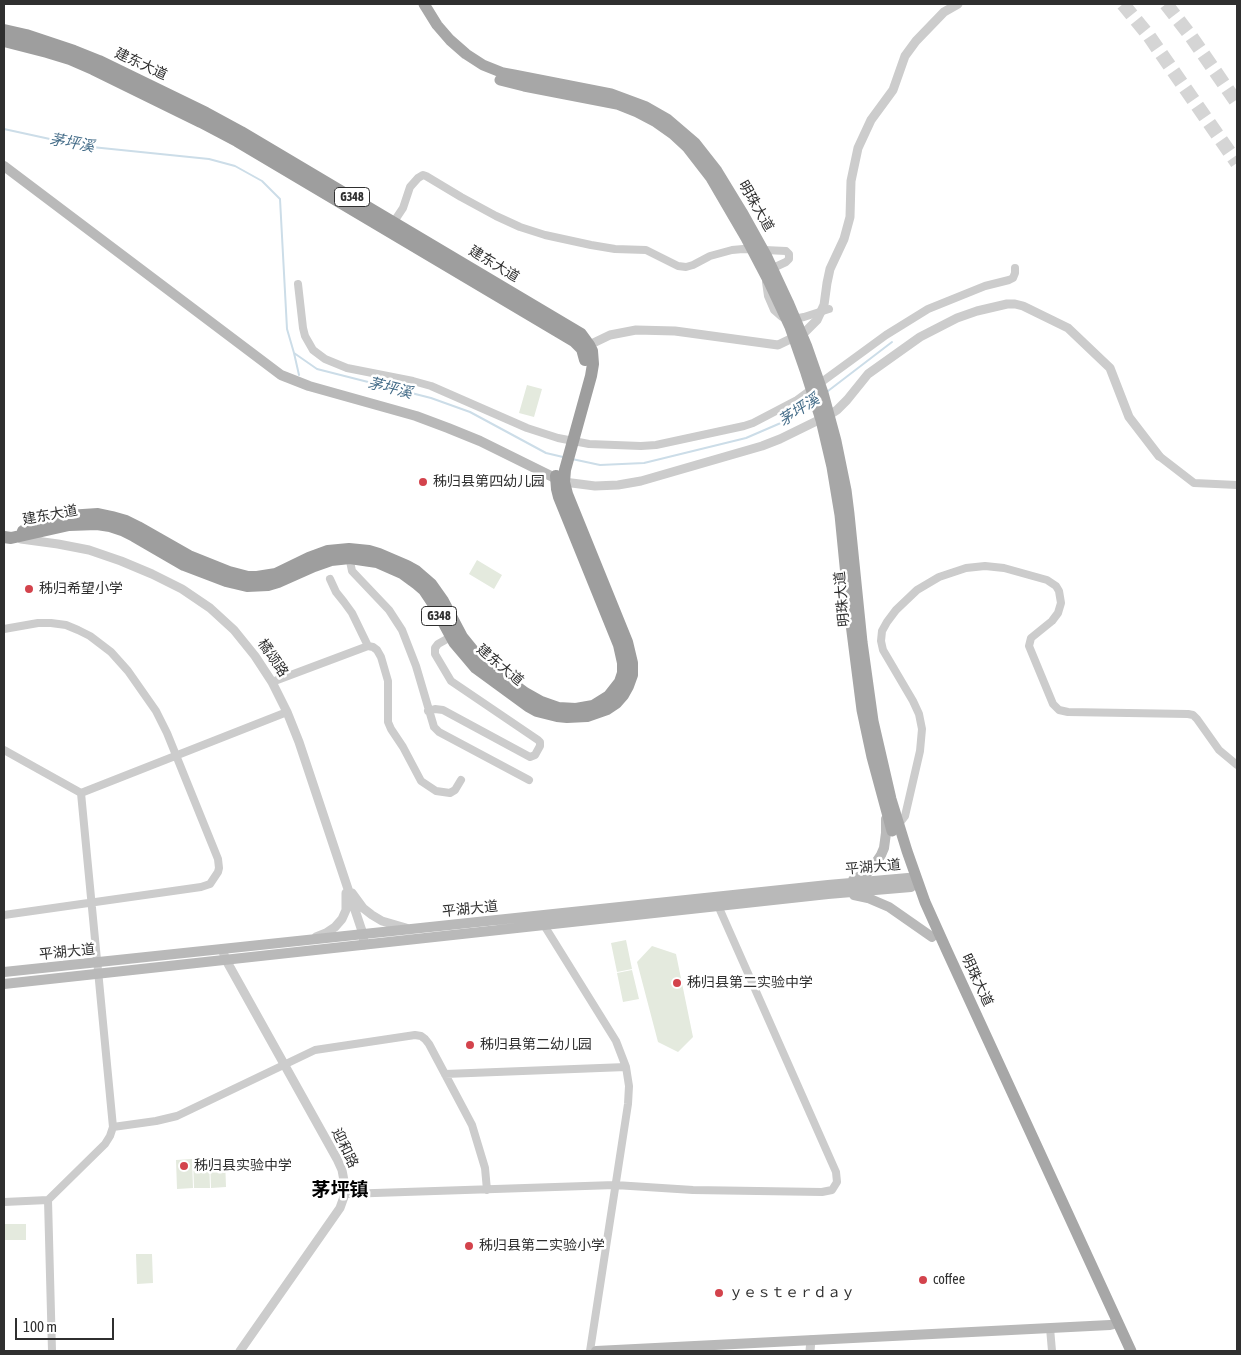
<!DOCTYPE html>
<meta charset="utf-8">
<style>
body{margin:0}
#map{position:relative;width:1241px;height:1355px;overflow:hidden;background:#fff;font-family:"Asap Condensed",sans-serif}
canvas{display:block}
.frame{position:absolute;inset:0;border:5px solid #2f2f2f;pointer-events:none}
.scale{position:absolute;left:15px;top:1318px;width:99px;height:22px;box-sizing:border-box;border:2px solid #2f2f2f;border-top:0;padding-left:6px;font-size:15px;line-height:18px;white-space:nowrap;color:#2f2f2f;-webkit-text-stroke:4px #fff;paint-order:stroke}
</style>
<div id="map">
<canvas width="1241" height="1355"></canvas>
<div class="frame"></div>
<div class="scale">100 m</div>
</div>
<script>
const g = document.querySelector('canvas').getContext('2d');
g.lineJoin = 'round';
function paint(path, color) { g.fillStyle = color; g.fill(path, 'evenodd'); }
const toPath = rows => new Path2D(rows.map(r => 'M' + r).join(''));
function trace(path, color, width, dash) { g.strokeStyle = color; g.lineWidth = width; g.lineCap = dash ? 'butt' : 'round'; g.setLineDash(dash || []); g.stroke(path); }
function drawText(font, color, halo, rows, align = 'center') {
  g.font = font + ' "Asap Condensed","Noto Sans SC",sans-serif'; g.lineWidth = 5; g.setLineDash([]); g.textBaseline = 'middle'; g.strokeStyle = halo; g.fillStyle = color; for (const [text, x, y, turn = 0] of rows) {
    g.save(); g.translate(x, y); g.rotate((+turn || 0) * Math.PI / 180); g.textAlign = isNaN(turn) ? turn : align; if (halo) g.strokeText(text, 0, 0); g.fillText(text, 0, 0); g.restore();
  }
}
paint(toPath([
 [527,385,542,389,534,417,519,413],
 [477,560,502,575,494,589,469,574],
 [626,940,632,969,617,972,611,943],
 [652,946,676,954,693,1037,678,1052,658,1042,637,962],
 [632,970,639,999,623,1002,617,973],
 [209,1158,210,1188,194,1188,193,1159],
 [210,1158,225,1158,226,1187,211,1188],
 [192,1159,193,1188,177,1189,176,1160],
 [4,1224,26,1224,26,1240,4,1240],
 [136,1254,152,1254,153,1283,137,1284]
]), '#e4eade');
trace(toPath([
 [4,129,82,146,209,159,235,166,262,181,280,199,287,329,294,353,317,369,431,398,470,412,546,453,563,457],
 [294,353,299,375],
 [828,391,892,342],
 [572,459,600,465,644,463,746,438,790,419,810,404]
]), '#ccdde8', 2);
trace(toPath([
 [1123,4,1149,36,1237,163],
 [1166,4,1190,35,1237,103]
]), '#d5d5d5', 14, [14, 7]);
trace(toPath([
 [391,226,403,208,410,187,418,178,423,175,426,176,461,197,496,216,520,227,545,235,591,245,615,249,646,250,678,266,686,267,693,265,710,256,732,250,743,249,786,251,789,254,789,259,786,262,773,268,770,272,766,282,768,296,774,310,782,317,793,319,804,317,829,309],
 [298,284,303,328,305,336,313,350,325,359,347,368,413,381,431,386,527,428,558,438,589,444,641,446,656,445,744,426,753,423,797,400,886,335,928,309,985,286,1009,280,1013,278,1015,273,1015,268],
 [1159,456,1194,483,1237,485],
 [349,556,352,571,389,610,402,630,416,666,434,727,439,732,529,780],
 [330,579,336,592,344,602,352,613,368,646,373,647,377,650,381,657,388,681,388,722,391,729,403,747,421,781,436,791,450,793,455,790,461,780],
 [4,629,38,623,51,623,66,625,78,630,90,636,111,652,128,671,156,711,167,733,218,859,219,868,218,872,210,884,201,887,4,915],
 [272,682,368,646],
 [428,711,435,709,443,710,530,757,535,755,540,746,540,742,538,740,451,681,435,654,435,648,438,644,454,635],
 [4,750,81,793,113,1127,110,1136,105,1144,48,1200,52,1351],
 [81,793,287,712],
 [898,825,905,816,920,751,922,729,919,714,913,701,883,650,881,641,882,631,887,622,896,610,917,590,939,577,966,568,985,566,1004,568,1047,580,1056,586,1059,591,1061,603,1058,613,1052,621,1031,638,1029,646,1053,704,1059,710,1068,712,1188,714,1193,715,1197,719,1219,750,1237,765],
 [542,922,616,1041,626,1067,629,1086,628,1104,590,1351],
 [445,1074,626,1067],
 [113,1127,156,1121,177,1116,315,1050,415,1035,421,1036,425,1039,429,1044,472,1125,485,1168,487,1190],
 [345,1194,615,1185,693,1190,822,1192,832,1190,837,1182,836,1172,716,901],
 [4,1202,48,1200],
 [1050,1328,1052,1351]
]), '#ccc', 8);
trace(toPath([
 [585,347,610,335,636,330,675,331,778,345,805,332,817,320,824,305,827,283,830,269,844,239,850,217,851,181,858,148,871,120,893,90,905,56,916,41,944,12,958,4],
 [564,482,595,486,618,485,641,481,762,446,780,439,831,414,837,410,847,400,868,374,920,337,957,318,977,311,1007,304,1015,304,1023,306,1068,328,1110,368,1129,417,1159,456],
 [21,539,58,544,89,550,121,561,152,574,182,589,210,608,234,630,255,656,272,682,287,712,299,742,363,934,364,945],
 [352,893,363,908,372,915,382,921,406,928],
 [316,937,326,933,335,927,342,919,346,910,346,893],
 [222,949,226,960,337,1159,342,1170,345,1186,345,1194,340,1208,240,1351],
 [810,1351,811,1340]
]), '#ccc', 9);
trace(toPath([
 [4,166,281,375,309,386,416,416,448,428,480,441,561,481],
 [853,880,868,872,877,861,881,855,884,848,886,833,886,819],
 [854,895,868,898,889,907,932,937],
 [4,972,828,885,908,878,917,881,911,887,828,894,4,984],
 [596,1351,1110,1325,1118,1323]
]), '#b9b9b9', 10);
trace(toPath([
 [424,4,437,25,450,40,466,54,483,65,503,73,514,75,611,94,646,107,667,119,695,143,717,171,742,212,767,257,788,302,807,347,823,393,836,441,846,490,849,514,862,642,873,721,891,799,907,851,925,902,947,951,1131,1351],
 [500,80,524,86,617,104,637,112,656,122,673,134,687,147,711,178,746,238,769,282,790,327,806,373,821,420,832,467,840,515,850,616,862,710,872,757,892,831]
]), '#a7a7a7', 11);
trace(toPath([
 [4,30,26,35,74,51,99,61,206,113,241,132,581,334,589,345,592,351,593,364,591,376,565,470,564,482,567,494,627,642,632,663,632,675,628,686,623,695,616,703,607,709,587,716,567,717,557,716,537,711,528,706,476,668,454,642,434,605,424,590,417,584,402,573,377,562,350,558,331,560,314,566,278,582,268,585,247,586,226,581,184,565,134,536,122,530,110,526,97,524,69,525,11,538,4,537],
 [4,41,47,52,70,59,93,69,201,122,237,141,574,341,582,349,585,360],
 [23,531,38,523,68,516,98,514,112,517,126,521,138,527,189,556,229,572,248,577,257,577,276,574,309,558,328,551,349,549,369,551,379,554,407,566,416,571,431,584,443,601,462,637,475,653,490,667,525,693,541,702,558,708,576,709,593,706,609,696,620,682,623,673,623,663,619,645,559,497,557,489,556,476]
]), '#9e9e9e', 12);
for (const [x, y, r, color] of [
 [423,482,5,"#d3434c"],
 [29,589,5,"#d3434c"],
 [677,983,5,"#d3434c"],
 [470,1045,5,"#d3434c"],
 [184,1166,5,"#d3434c"],
 [469,1246,5,"#d3434c"],
 [923,1280,5,"#d3434c"],
 [719,1293,5,"#d3434c"]
]) { const dot = new Path2D(); dot.arc(x, y, r, 0, 2 * Math.PI); g.fillStyle = color; g.fill(dot); trace(dot, '#fff', 2); }
for (const [x, y, w] of [
 [352,197,35],
 [439,616,35]
]) { const box = new Path2D(); box.roundRect(x - w / 2, y - 9.5, w, 19, 4); g.fillStyle = '#fff'; g.fill(box); trace(box, '#2f2f2f', 1); }
drawText('bold 12px', '#2f2f2f', null, [
 ["G348",352,197],
 ["G348",439,616]
]);
drawText('14px', '#2f2f2f', '#fff', [
 ["建东大道",141,64,25],
 ["明珠大道",756,206,60],
 ["建东大道",494,264,31],
 ["建东大道",50,515,-10],
 ["明珠大道",842,599,-95],
 ["橘颂路",273,658,56],
 ["建东大道",500,665,40],
 ["平湖大道",873,867,-5],
 ["平湖大道",470,909,-6],
 ["平湖大道",67,952,-6],
 ["明珠大道",977,980,65],
 ["迎和路",345,1148,64]
]);
drawText('14px', '#2f2f2f', '#fff', [
 ["秭归县第四幼儿园",433,482],
 ["秭归希望小学",39,589],
 ["秭归县第二实验中学",687,983],
 ["秭归县第二幼儿园",480,1045],
 ["秭归县实验中学",194,1166],
 ["秭归县第二实验小学",479,1246],
 ["coffee",933,1280],
 ["ｙｅｓｔｅｒｄａｙ",729,1293]
], 'left');
drawText('italic 15px', '#456d89', '#fff', [
 ["茅坪溪",72,143,10],
 ["茅坪溪",390,388,14],
 ["茅坪溪",799,410,-33]
]);
drawText('bold 19px', '#000', '#fff', [
 ["茅坪镇",340,1190]
]);
</script>
